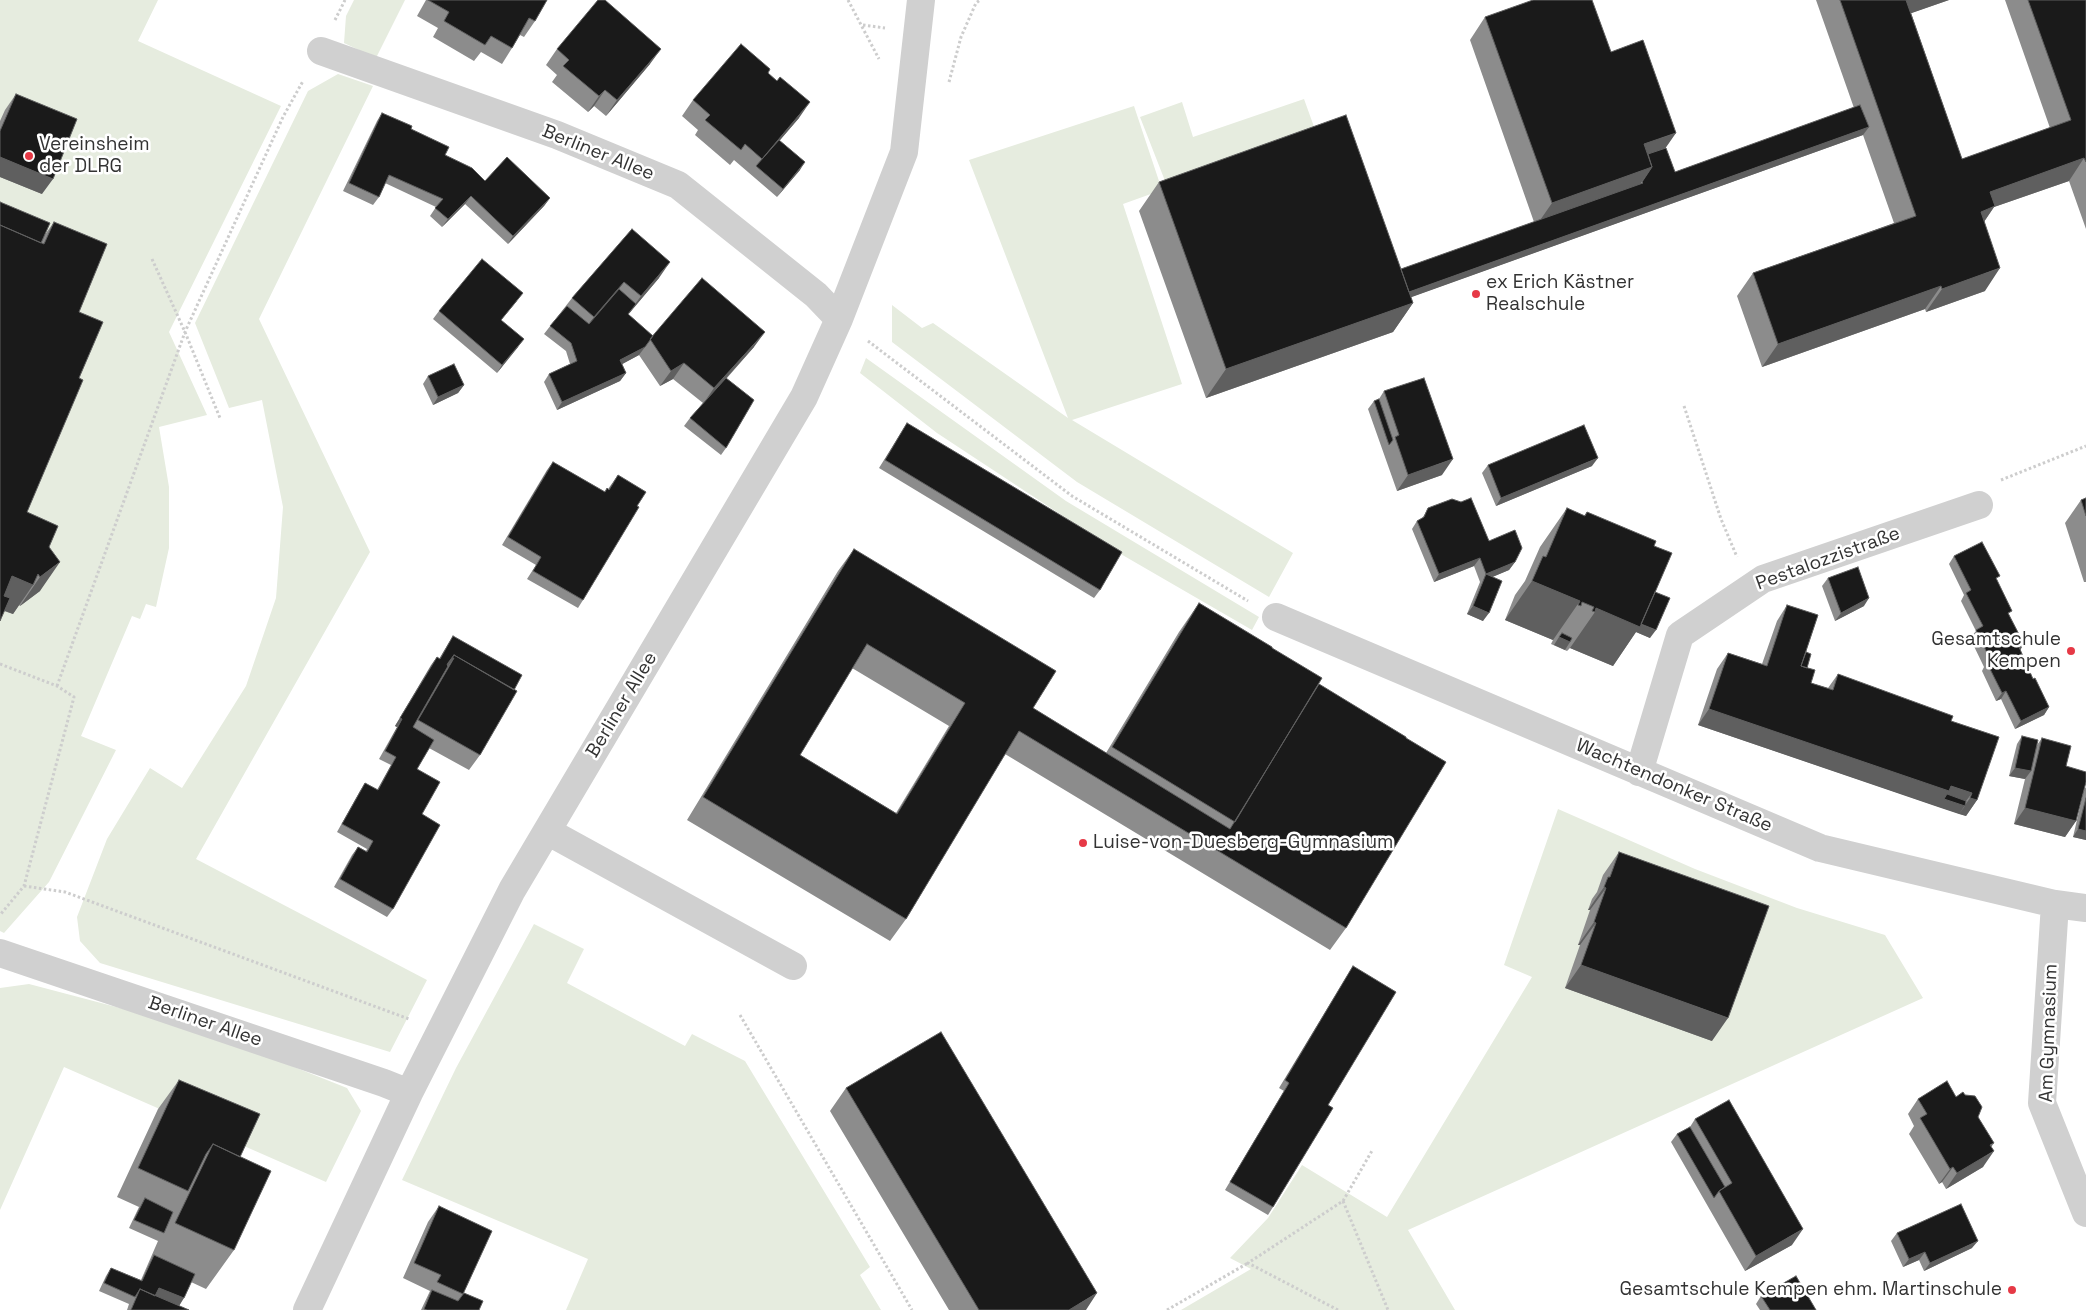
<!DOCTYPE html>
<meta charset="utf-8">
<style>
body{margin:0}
canvas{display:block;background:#fff}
</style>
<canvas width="2086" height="1310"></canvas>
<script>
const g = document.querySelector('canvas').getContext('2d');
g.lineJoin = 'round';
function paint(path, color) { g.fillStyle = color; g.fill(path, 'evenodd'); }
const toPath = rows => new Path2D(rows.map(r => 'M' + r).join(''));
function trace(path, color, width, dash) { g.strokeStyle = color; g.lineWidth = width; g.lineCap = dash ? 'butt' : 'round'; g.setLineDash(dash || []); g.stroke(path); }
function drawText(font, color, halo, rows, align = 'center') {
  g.font = font + ' "Space Grotesk",sans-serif'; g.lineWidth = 5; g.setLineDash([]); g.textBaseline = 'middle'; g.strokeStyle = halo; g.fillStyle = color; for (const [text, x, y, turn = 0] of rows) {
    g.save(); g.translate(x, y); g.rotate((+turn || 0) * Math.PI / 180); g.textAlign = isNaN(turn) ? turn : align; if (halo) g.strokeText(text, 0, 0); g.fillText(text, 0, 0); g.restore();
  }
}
paint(toPath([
 [0,0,158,0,138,41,281,106,169,332,207,415,159,427,169,487,169,548,156,607,146,604,140,619,132,616,81,736,116,750,49,882,4,933,0,931],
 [354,0,405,0,376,58,344,43,346,16],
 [338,74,373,86,259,319,370,552,196,859,427,980,390,1052,100,963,80,941,77,917,107,839,150,768,182,788,246,686,276,598,283,507,262,400,229,408,195,323,308,91],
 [1304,99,1317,135,1167,186,1140,117,1182,102,1193,137],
 [1134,106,1162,190,1123,204,1182,384,1072,420,1293,553,1269,597,1077,482,892,342,892,305,922,328,933,323,1068,418,969,160],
 [866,358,1066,501,1259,617,1252,630,1119,553,937,433,860,373],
 [1558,809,1695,869,1797,908,1885,935,1923,998,1408,1230,1455,1310,1181,1310,1251,1269,1230,1258,1268,1218,1302,1165,1387,1217,1532,977,1504,965],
 [534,924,584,949,567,983,685,1046,692,1034,745,1061,870,1267,860,1275,881,1310,566,1310,588,1259,402,1180,456,1068],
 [29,984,196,1028,347,1088,361,1111,326,1182,64,1067,0,1210,0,988]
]), '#e6ecdf');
trace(toPath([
 [848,0,879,59],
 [335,20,345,0],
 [863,25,885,28],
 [949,82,961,37,976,3,980,0],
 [152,259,185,332,220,418],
 [868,341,1072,496,1248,601],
 [1684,406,1721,519,1737,557],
 [2001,480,2086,446],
 [0,664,57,686,74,697,24,886,0,915],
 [57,686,185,332,283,117,303,81],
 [24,886,65,892,409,1019],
 [740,1015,912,1310],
 [1343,1201,1388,1310],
 [1167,1310,1248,1263],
 [1338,1310,1248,1263,1343,1201,1373,1149]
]), '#cdcdcd', 3, [2.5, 2.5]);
trace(toPath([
 [321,51,557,135,678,185,816,295,839,319],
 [1276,617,1820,848,2055,904,2086,908],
 [1639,772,1680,635,1763,579,1979,505],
 [547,831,793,966],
 [2055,904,2042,1103,2086,1213],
 [0,953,384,1083,409,1093],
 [307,1310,409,1093,512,890,804,397,839,319,904,152,921,0]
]), '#d0d0d0', 28);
paint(toPath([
 [426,0,547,0,535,21,524,37,520,35,512,48,502,64,481,52,474,61,433,37,438,28,417,16],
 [1816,0,1949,0,1911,13,1962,159,2050,128,2005,0,2086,0,2086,229,2069,181,1994,207,1984,222,1985,291,1926,312,1925,309,1762,367,1737,296,1753,273,1894,223,1863,135,1411,297,1413,303,1393,332,1206,398,1139,211,1159,182,1401,269,1534,222,1470,40,1485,17,1611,52,1666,148,1675,172,1854,108],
 [557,49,650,64,606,116,594,106,588,112,552,82,557,75,546,65],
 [768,73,799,118,779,141,800,170,777,197,734,160,730,165,695,135,698,130,682,116,693,100],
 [16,94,42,194,0,177,0,121,5,110],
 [382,113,411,129,445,155,485,181,550,198,544,206,508,244,465,204,442,227,430,216,436,207,385,183,379,197,373,205,343,191,377,121],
 [0,202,44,236,54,222,79,312,79,378,27,512,49,547,40,591,20,606,19,605,13,614,4,611],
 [632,229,659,278,628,314,653,336,754,347,727,378,726,448,721,455,684,426,690,418,703,403,673,379,660,386,639,355,622,364,626,373,620,381,557,410,544,382,549,374,570,364,566,351,544,334,572,298],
 [517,301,501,320,518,347,497,373,433,319,439,311],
 [428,376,464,385,458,393,433,405,423,384],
 [1384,391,1442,475,1397,491,1368,409,1374,401,1379,399],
 [907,423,1100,590,1094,598,879,468],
 [553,462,605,492,608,489,618,475,583,600,578,608,527,579,536,565,502,545,547,470],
 [1488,465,1592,466,1496,506,1482,473],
 [2086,498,2086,582,2084,582,2065,523,2081,500],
 [1428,508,1489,541,1515,562,1509,570,1492,577,1483,621,1467,614,1480,582,1474,566,1434,582,1412,529,1417,521,1422,519],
 [1567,508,1584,516,1587,512,1654,546,1655,592,1650,638,1636,632,1613,666,1570,648,1567,651,1551,644,1553,640,1505,620,1515,595,1525,581,1540,547],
 [854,549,1033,708,1106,753,1179,632,1199,603,1272,648,1319,684,1346,928,1330,950,1005,754,906,919,890,941,687,820,838,571],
 [852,668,949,726,896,813,800,755],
 [1954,556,1997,580,2009,615,2020,650,2033,679,2049,707,2044,715,2015,729,2001,699,1996,701,1982,671,1984,667,1970,638,1976,631,1961,601,1964,595,1949,564],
 [1828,578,1864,606,1835,621,1822,586],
 [1787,605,1806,652,1807,668,1811,683,1828,688,1838,674,1951,721,1977,800,1966,816,1698,725,1717,669,1728,653,1762,664,1777,621],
 [453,636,514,690,480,755,469,770,429,748,417,769,422,814,393,909,387,917,334,887,352,855,358,847,366,851,367,849,337,832,360,791,365,783,377,790,391,765,379,759,397,727,395,726,431,665,437,657,439,659,448,644],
 [2022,736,2037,745,2042,738,2066,766,2076,821,2065,837,2014,824,2025,779,2009,776,2017,744],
 [2086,787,2086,840,2073,837,2084,790],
 [1619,852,1712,1041,1565,988,1580,945,1578,945,1590,910,1588,910,1592,899,1597,892,1603,875],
 [1353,966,1273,1207,1268,1215,1225,1190,1284,1091,1279,1088],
 [179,1080,240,1157,234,1250,206,1289,191,1282,179,1306,189,1310,127,1310,129,1304,99,1291,106,1276,111,1268,141,1280,158,1241,129,1228,139,1207,117,1197,158,1109],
 [846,1088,1086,1310,949,1310,830,1111],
 [1956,1097,1978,1117,1991,1146,1983,1167,1946,1189,1942,1182,1939,1184,1909,1134,1914,1126,1908,1114,1918,1099],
 [1695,1119,1792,1245,1745,1271,1671,1142,1677,1134,1690,1127],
 [439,1206,464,1293,479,1310,421,1310,430,1291,403,1278,428,1222],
 [1897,1233,1972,1248,1924,1271,1919,1260,1903,1267,1891,1241],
 [1761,1296,1816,1310,1760,1310,1756,1304]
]), '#8c8c8c');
paint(toPath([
 [1904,0,1949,0,1889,21],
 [661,49,650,64,606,116,617,100],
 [605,90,594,106,588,112,599,96],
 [810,102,799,118,757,167,756,166,762,159],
 [1869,127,1863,135,1384,307,1390,299],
 [1676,133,1660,156,1636,164,1644,144],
 [0,157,53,179,42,194,0,177],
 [2084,158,2069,181,1994,207,1979,229,1965,235,1990,192],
 [805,162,800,170,777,197,783,189],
 [1652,167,1636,190,1536,226,1552,203],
 [471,196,465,204,442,227,448,219],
 [550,198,544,206,508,244,513,236],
 [670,262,659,278,622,322,641,296],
 [2000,268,1985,291,1926,312,1942,289],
 [624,282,613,297,583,332,594,317],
 [1941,286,1925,309,1762,367,1778,344],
 [1413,303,1393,332,1206,398,1226,369],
 [765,332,754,347,703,404,714,388],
 [524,339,518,347,497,373,502,365],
 [645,347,639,355,615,368,620,360],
 [684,363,673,379,660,386,671,371],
 [626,373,620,381,557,410,562,402],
 [464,385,458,393,433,405,438,397],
 [1598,458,1592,466,1496,506,1501,498],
 [1453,459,1442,475,1397,491,1408,475],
 [1480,558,1474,566,1434,582,1439,574],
 [60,562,40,591,20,606,40,577],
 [1515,562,1509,570,1483,581,1486,574],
 [12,576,33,585,13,614,0,609,0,593],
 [1532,581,1580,601,1553,640,1505,620],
 [1869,598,1864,606,1835,621,1841,613],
 [1473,606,1489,613,1483,621,1467,614],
 [1596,608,1640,624,1656,630,1650,638,1636,632,1613,666,1570,648,1595,612],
 [1559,637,1570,642,1565,650,1554,645],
 [2024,644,2019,652,2019,647],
 [452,658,454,658,443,674,441,673],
 [2006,691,2001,699,1996,701,2002,693],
 [2049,707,2044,715,2015,729,2021,721],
 [1709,709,1951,786,1972,793,1963,805,1965,806,1959,814,1938,807,1944,799,1938,807,1698,725],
 [400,718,402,719,397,727,395,726],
 [2015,768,2031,771,2025,779,2009,776],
 [1970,798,1977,800,1966,816,1959,814],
 [2025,808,2076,821,2065,837,2014,824],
 [2078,829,2086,831,2086,840,2073,837],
 [1604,887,1606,888,1590,910,1588,910],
 [1594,922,1596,923,1580,945,1578,945],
 [1581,965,1728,1018,1712,1041,1565,988],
 [1994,1143,1983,1158,1994,1151,1983,1167,1946,1189,1957,1173],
 [1953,1167,1942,1182,1939,1184,1950,1169],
 [1803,1229,1792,1245,1745,1271,1756,1256],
 [1978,1241,1972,1248,1924,1271,1930,1263],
 [1925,1252,1919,1260,1903,1267,1909,1259],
 [159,1288,184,1298,179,1306,154,1296],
 [1097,1293,1086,1310,1069,1310]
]), '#5f5f5f');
const building = toPath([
 [428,0,547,0,535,21,529,18,512,48,491,36,485,45,444,21,449,12,428,0],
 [598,0,605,0,661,49,617,100,605,90,599,96,563,66,569,60,557,49,598,0],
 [1533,0,1592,0,1611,52,1643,40,1676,133,1644,144,1652,167,1552,203,1485,17,1533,0],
 [1840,0,1906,0,1962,159,2071,120,2028,0,2086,0,2086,162,2084,158,1990,192,1995,206,1981,212,2000,268,1942,289,1941,286,1778,344,1753,273,1916,216,1840,0],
 [741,44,770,69,768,73,777,81,780,77,810,102,762,159,745,144,741,150,705,120,710,115,693,100,741,44],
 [16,94,77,119,53,179,0,157,0,131,16,94],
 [1860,105,1869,127,1409,292,1401,269,1643,183,1642,182,1652,167,1648,154,1666,148,1675,172,1860,105],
 [382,113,412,126,411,129,449,147,445,155,472,168,485,181,507,157,550,198,513,236,471,196,448,219,435,208,443,199,389,175,379,197,349,183,382,113],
 [1346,115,1413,303,1226,369,1159,182,1346,115],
 [779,140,805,162,783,189,756,166,779,140],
 [0,202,50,223,41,243,0,225,0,202],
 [54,222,107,244,79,312,103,322,79,378,83,380,27,512,58,526,49,547,60,562,40,577,38,574,33,585,12,576,4,596,10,598,0,621,0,225,44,244,54,222],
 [632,229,670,262,641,296,624,282,594,317,572,298,632,229],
 [482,259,523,293,501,320,524,339,502,365,439,311,482,259],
 [702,278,765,332,714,388,684,363,671,371,650,339,702,278],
 [619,289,636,304,628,314,653,336,645,347,620,360,626,373,562,402,549,374,577,361,571,343,550,326,567,306,589,324,619,289],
 [454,364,464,385,438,397,428,376,454,364],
 [726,378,754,400,726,448,690,418,726,378],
 [1424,378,1453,459,1408,475,1395,437,1399,435,1384,391,1424,378],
 [1379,399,1393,440,1389,445,1374,401,1379,399],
 [907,423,1122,552,1100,590,885,460,907,423],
 [1584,425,1598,458,1501,498,1488,465,1584,425],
 [553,462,605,492,607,488,609,490,618,475,646,492,637,506,639,507,583,600,533,571,541,557,508,537,553,462],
 [1471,498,1489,541,1515,530,1522,548,1515,562,1486,574,1502,581,1489,613,1473,606,1486,574,1480,558,1439,574,1417,521,1424,517,1428,508,1452,499,1461,502,1471,498],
 [2086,498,2086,516,2081,500,2086,498],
 [1567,508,1585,516,1587,512,1656,541,1654,546,1672,553,1640,627,1596,608,1595,612,1592,611,1594,607,1582,602,1581,606,1578,605,1580,601,1532,581,1543,556,1546,557,1567,508],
 [1982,542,2000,576,1996,578,2012,611,2008,613,2024,644,2019,647,2033,679,2035,678,2049,707,2021,721,2006,691,2002,693,1987,663,1991,661,1976,630,1983,626,1966,593,1971,590,1954,556,1982,542],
 [854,549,1056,671,1033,708,1230,829,1319,684,1406,737,1406,738,1446,762,1346,928,1019,731,906,919,703,797,854,549],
 [867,644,965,703,897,814,800,755,867,644],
 [1858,567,1869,598,1841,613,1828,578,1858,567],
 [1655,592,1670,598,1656,630,1641,624,1655,592],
 [1199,603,1272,647,1272,648,1322,678,1235,822,1112,747,1199,603],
 [1787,605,1818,615,1801,666,1815,670,1811,683,1833,690,1838,674,1953,716,1951,721,1999,737,1977,800,1970,798,1972,793,1951,786,1949,791,1709,709,1728,653,1767,666,1787,605],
 [1562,633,1572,638,1570,642,1559,637,1562,633],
 [453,636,522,675,514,690,454,655,448,663,447,665,448,666,413,727,434,740,417,769,440,782,422,814,440,825,393,909,340,879,358,847,367,852,373,841,342,824,365,783,378,790,396,757,385,751,402,719,400,718,437,657,440,659,453,636],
 [1806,652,1811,654,1807,668,1801,666,1806,652],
 [454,655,517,691,480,755,418,720,454,658,452,658,454,655],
 [2022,736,2038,740,2031,771,2015,768,2022,736],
 [2042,738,2071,746,2066,766,2086,772,2086,782,2076,821,2025,808,2042,738],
 [1947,794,1966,801,1965,806,1944,799,1947,794],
 [2086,798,2086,831,2078,829,2086,798],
 [1619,852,1769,906,1728,1018,1581,965,1596,923,1594,922,1606,888,1604,887,1608,877,1610,877,1619,852],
 [1353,966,1396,992,1328,1105,1333,1108,1273,1207,1230,1182,1289,1083,1285,1080,1353,966],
 [941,1032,1097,1293,1069,1310,979,1310,846,1088,941,1032],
 [179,1080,260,1114,240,1157,213,1144,206,1154,188,1191,138,1168,179,1080],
 [1947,1081,1956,1097,1963,1092,1965,1095,1975,1096,1982,1107,1978,1117,1994,1143,1990,1145,1994,1151,1957,1173,1953,1167,1950,1169,1920,1118,1927,1114,1918,1099,1947,1081],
 [1729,1100,1803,1229,1756,1256,1719,1191,1732,1183,1695,1119,1729,1100],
 [1690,1127,1725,1187,1719,1191,1714,1198,1677,1134,1690,1127],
 [213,1144,271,1171,234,1250,175,1223,213,1144],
 [145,1198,173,1212,164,1233,134,1220,145,1198],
 [1961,1204,1978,1241,1930,1263,1925,1252,1909,1259,1897,1233,1961,1204],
 [439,1206,492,1231,463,1294,437,1282,441,1275,414,1263,439,1206],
 [154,1255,195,1274,184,1298,159,1288,155,1296,140,1289,135,1297,104,1283,111,1268,142,1281,154,1255],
 [1796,1276,1816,1310,1770,1310,1761,1296,1796,1276],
 [140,1289,189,1310,131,1310,140,1289],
 [432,1290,458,1301,464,1293,483,1301,479,1310,427,1310,424,1309,432,1290]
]);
paint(building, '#1a1a1a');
trace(building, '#5f5f5f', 1);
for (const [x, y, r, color] of [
 [29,156,5,"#e63946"],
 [1476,294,5,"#e63946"],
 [2071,651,5,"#e63946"],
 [1083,843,5,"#e63946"],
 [2012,1290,5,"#e63946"]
]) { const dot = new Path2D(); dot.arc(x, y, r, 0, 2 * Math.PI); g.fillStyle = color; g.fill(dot); trace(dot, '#fff', 2); }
drawText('19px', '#333', '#fff', [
 ["Vereinsheim",39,145],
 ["der DLRG",39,167],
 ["ex Erich Kästner",1486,283],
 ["Realschule",1486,305],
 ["Gesamtschule",2061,640,"right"],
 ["Kempen",2061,662,"right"],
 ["Luise-von-Duesberg-Gymnasium",1093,843],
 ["Gesamtschule Kempen ehm. Martinschule",2002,1290,"right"]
], 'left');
drawText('19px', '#333', '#fff', [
 ["Berliner Allee",598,153,22],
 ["Pestalozzistraße",1828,559,-20],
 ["Berliner Allee",622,705,-59],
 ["Wachtendonker Straße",1674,786,23],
 ["Berliner Allee",205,1022,19],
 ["Am Gymnasium",2049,1033,-88]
]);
</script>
